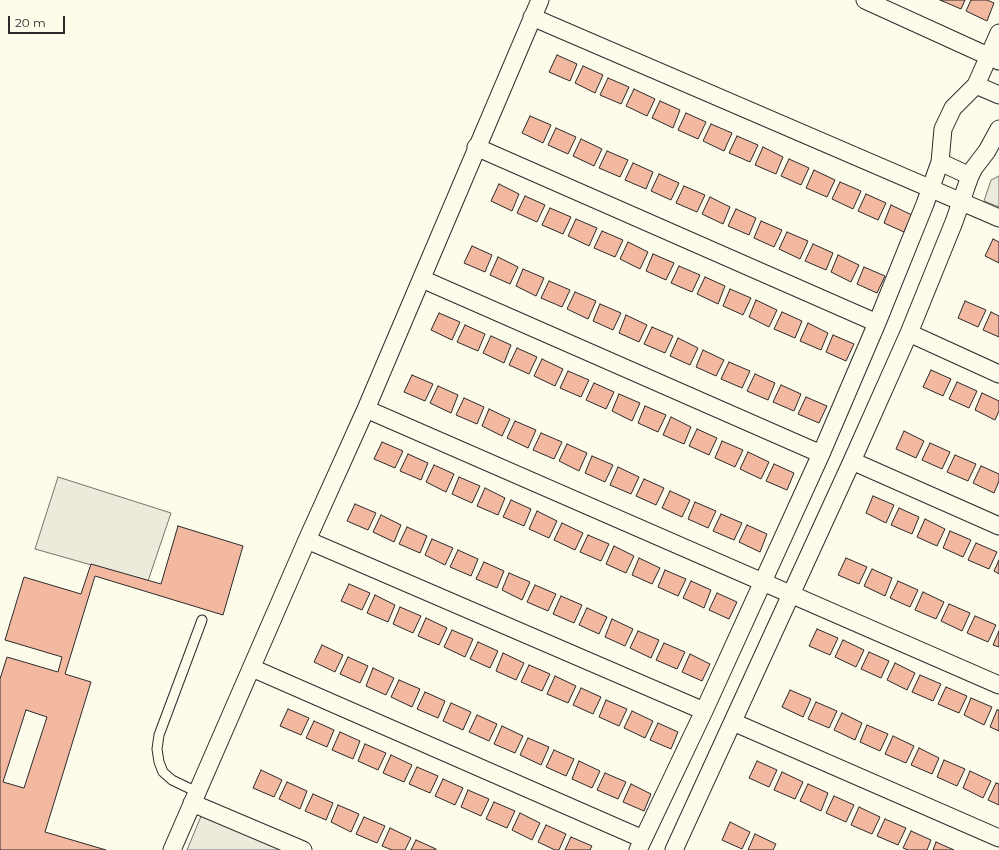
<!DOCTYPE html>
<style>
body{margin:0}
#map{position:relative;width:999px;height:850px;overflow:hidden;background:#fdfbea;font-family:Montserrat,sans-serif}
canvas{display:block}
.scale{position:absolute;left:8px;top:16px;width:57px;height:18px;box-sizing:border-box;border:2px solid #2b2b2b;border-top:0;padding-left:5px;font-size:12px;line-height:14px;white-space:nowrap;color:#2b2b2b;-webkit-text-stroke:3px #fdfbea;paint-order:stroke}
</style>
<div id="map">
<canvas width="999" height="850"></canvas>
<div class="scale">20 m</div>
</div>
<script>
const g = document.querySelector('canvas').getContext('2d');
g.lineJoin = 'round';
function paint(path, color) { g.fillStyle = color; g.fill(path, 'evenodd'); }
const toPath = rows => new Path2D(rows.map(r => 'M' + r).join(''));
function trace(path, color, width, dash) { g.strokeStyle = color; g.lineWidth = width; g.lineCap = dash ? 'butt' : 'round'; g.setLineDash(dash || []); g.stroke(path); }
const green = toPath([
 [999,176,999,207,984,201,991,180,999,176],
 [58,477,171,513,148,581,35,549,58,477],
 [202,814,281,850,187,850,202,814]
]);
paint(green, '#ecebdb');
trace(green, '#74746e', 1);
const building = toPath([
 [940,0,965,0,961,9,940,0],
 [971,0,987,0,994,3,987,21,966,11,971,0],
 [557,55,577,64,570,81,549,72,557,55],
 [583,66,603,75,595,93,575,83,583,66],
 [608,78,629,87,621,104,600,95,608,78],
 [634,89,655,99,647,116,626,106,634,89],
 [660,101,680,110,673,128,652,118,660,101],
 [686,113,706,122,698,139,678,130,686,113],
 [530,116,551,125,543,143,522,133,530,116],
 [711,124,732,133,724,151,703,141,711,124],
 [556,128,576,137,568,154,548,145,556,128],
 [737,136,758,145,750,162,729,153,737,136],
 [581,139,602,149,594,166,573,156,581,139],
 [763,147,783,157,776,174,755,165,763,147],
 [607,151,628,160,620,177,599,168,607,151],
 [789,159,809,168,801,185,781,176,789,159],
 [633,163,653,172,646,189,625,180,633,163],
 [814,170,835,180,827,197,806,188,814,170],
 [659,174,679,183,671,200,651,191,659,174],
 [840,182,861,191,853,209,832,199,840,182],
 [499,184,519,194,512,211,491,201,499,184],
 [684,186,705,195,697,212,676,203,684,186],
 [866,194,886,203,878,220,858,211,866,194],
 [525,196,545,205,537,222,517,213,525,196],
 [710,197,730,207,723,224,702,214,710,197],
 [891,205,912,215,904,232,884,223,891,205],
 [550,208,571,217,563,234,542,225,550,208],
 [736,209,756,218,749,235,728,226,736,209],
 [576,219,597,228,589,246,568,236,576,219],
 [761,221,782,230,774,247,754,238,761,221],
 [602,231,623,240,615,257,594,248,602,231],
 [787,232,808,241,800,259,779,249,787,232],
 [993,239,999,242,999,263,985,256,993,239],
 [628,242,648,252,640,269,620,259,628,242],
 [813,244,833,253,826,270,805,261,813,244],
 [472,246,492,255,485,272,464,263,472,246],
 [653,254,674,263,666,280,646,271,653,254],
 [838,255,859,265,851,282,831,272,838,255],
 [498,257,518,267,510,284,490,275,498,257],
 [679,266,700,275,692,292,671,283,679,266],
 [864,267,885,276,877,293,857,284,864,267],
 [523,269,544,278,536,296,516,286,523,269],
 [705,277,725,286,718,304,697,294,705,277],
 [549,281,570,290,562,307,541,298,549,281],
 [730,289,751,298,743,315,723,306,730,289],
 [575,292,596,301,588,319,567,309,575,292],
 [756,300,777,310,769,327,749,317,756,300],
 [965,301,986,310,978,327,958,318,965,301],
 [600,304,621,313,613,330,593,321,600,304],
 [782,312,802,321,795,338,774,329,782,312],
 [991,312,999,316,999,337,983,330,991,312],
 [439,313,460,322,452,340,431,330,439,313],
 [626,315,647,325,639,342,619,333,626,315],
 [808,323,828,333,821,350,800,341,808,323],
 [465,325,485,334,478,351,457,342,465,325],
 [652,327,673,336,665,353,644,344,652,327],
 [833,335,854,344,846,361,826,352,833,335],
 [491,336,511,345,504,363,483,353,491,336],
 [678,338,698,348,690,365,670,356,678,338],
 [517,348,537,357,529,374,509,365,517,348],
 [703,350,724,360,716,376,696,367,703,350],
 [542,359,563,369,555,386,534,376,542,359],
 [729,362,750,371,742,388,721,379,729,362],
 [931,370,951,379,943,396,923,387,931,370],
 [568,371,589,380,581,397,560,388,568,371],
 [755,374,775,383,768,400,747,391,755,374],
 [412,375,433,384,425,401,404,392,412,375],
 [957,382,977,391,969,408,949,399,957,382],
 [594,383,614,392,606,409,586,400,594,383],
 [781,385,801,394,794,411,773,402,781,385],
 [438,386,458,395,451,413,430,403,438,386],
 [982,393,999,401,999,411,995,420,975,410,982,393],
 [619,394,640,403,632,421,612,411,619,394],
 [806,397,827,406,819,423,798,414,806,397],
 [464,398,484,407,477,424,456,415,464,398],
 [645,406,666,415,658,432,638,423,645,406],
 [489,409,510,419,502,436,482,426,489,409],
 [671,417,691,427,684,444,663,435,671,417],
 [515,421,536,430,528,448,507,438,515,421],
 [697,429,717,438,709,455,689,446,697,429],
 [904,431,924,441,916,458,896,449,904,431],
 [541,433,562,442,554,459,533,450,541,433],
 [722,441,743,450,735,467,715,458,722,441],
 [382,442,403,451,395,468,374,459,382,442],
 [930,443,950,452,942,469,922,460,930,443],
 [567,444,587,453,579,471,559,461,567,444],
 [748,452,769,462,761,479,740,469,748,452],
 [408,454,428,463,421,480,400,471,408,454],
 [955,455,976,464,968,481,947,472,955,455],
 [592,456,613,465,605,482,585,473,592,456],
 [774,464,794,473,787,490,766,481,774,464],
 [434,465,454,474,446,492,426,482,434,465],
 [981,466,999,474,999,481,994,493,973,483,981,466],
 [618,467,639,477,631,494,610,485,618,467],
 [459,477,480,486,472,503,452,494,459,477],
 [644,479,664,488,656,505,636,496,644,479],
 [485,488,505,498,498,515,477,506,485,488],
 [670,491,690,500,682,517,662,508,670,491],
 [873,496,894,505,886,523,866,513,873,496],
 [511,500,531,509,524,526,503,517,511,500],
 [695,502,716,511,708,528,688,519,695,502],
 [355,504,376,513,368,530,347,521,355,504],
 [899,508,919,517,912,534,891,525,899,508],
 [537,511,557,521,549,538,529,529,537,511],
 [721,514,742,523,734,540,713,531,721,514],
 [381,515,401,525,394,542,373,532,381,515],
 [925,519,945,529,937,546,917,537,925,519],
 [562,523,583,533,575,550,554,540,562,523],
 [747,525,767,534,760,552,739,542,747,525],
 [178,526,243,546,223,615,95,576,65,674,91,682,45,832,106,850,0,850,0,679,7,657,58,672,62,657,5,640,24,577,81,594,91,564,161,584,178,526],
 [26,710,47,717,24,788,3,782,26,710],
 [407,527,427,536,420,553,399,544,407,527],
 [950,531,971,540,963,557,943,548,950,531],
 [588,535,609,544,601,561,580,552,588,535],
 [432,539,453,548,445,565,425,555,432,539],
 [976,543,997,552,989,569,968,560,976,543],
 [614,546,634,556,626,573,606,564,614,546],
 [458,550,478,559,471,576,450,567,458,550],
 [639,558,660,568,652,584,632,575,639,558],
 [846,558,867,567,859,584,838,575,846,558],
 [999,560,999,574,994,571,999,560],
 [484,562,504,571,497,588,476,579,484,562],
 [872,569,892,578,885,596,864,586,872,569],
 [665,570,686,579,678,596,658,587,665,570],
 [509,573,530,582,522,600,502,590,509,573],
 [691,581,711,590,704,608,683,598,691,581],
 [898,581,918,590,910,607,890,598,898,581],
 [349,584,370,593,362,610,341,601,349,584],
 [535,585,556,594,548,611,527,602,535,585],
 [923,592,944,602,936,619,915,610,923,592],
 [717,593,737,602,729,619,709,610,717,593],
 [375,595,395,605,388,622,367,613,375,595],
 [561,596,582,605,574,623,553,614,561,596],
 [949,604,970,613,962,631,941,621,949,604],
 [400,607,421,616,413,633,393,624,400,607],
 [587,608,607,617,599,634,579,625,587,608],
 [975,616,996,625,988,642,967,633,975,616],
 [426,618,447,628,439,645,418,636,426,618],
 [612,619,633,629,625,646,605,637,612,619],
 [817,629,838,638,830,655,809,646,817,629],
 [452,630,473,639,465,657,444,647,452,630],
 [638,631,659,640,651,658,630,648,638,631],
 [999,631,999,647,993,645,999,631],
 [843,640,864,650,856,667,835,657,843,640],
 [478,642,498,651,490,668,470,659,478,642],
 [664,643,685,652,677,669,656,660,664,643],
 [322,645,343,655,335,672,314,662,322,645],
 [869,652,889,661,881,678,861,669,869,652],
 [503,653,524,663,516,680,496,671,503,653],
 [690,654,710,664,702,681,682,672,690,654],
 [348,657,368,666,360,683,340,674,348,657],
 [895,663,915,673,907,690,887,680,895,663],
 [529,665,550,674,542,691,521,682,529,665],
 [373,668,394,678,386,695,366,686,373,668],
 [920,675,941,684,933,701,912,692,920,675],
 [555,676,576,686,568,703,547,694,555,676],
 [399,680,420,689,412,707,391,697,399,680],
 [946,687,967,696,959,713,938,704,946,687],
 [581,688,601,697,593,714,573,705,581,688],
 [790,690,811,699,803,717,782,707,790,690],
 [425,692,445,701,438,718,417,709,425,692],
 [971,698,992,707,984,725,964,715,971,698],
 [606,700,627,709,619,726,599,717,606,700],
 [816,702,837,711,829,728,808,719,816,702],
 [451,703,471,712,463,730,443,721,451,703],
 [288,709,309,718,301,735,280,726,288,709],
 [997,710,999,710,999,731,990,727,997,710],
 [632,711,653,721,645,738,624,728,632,711],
 [842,713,862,723,855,740,834,730,842,713],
 [477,715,497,724,489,741,469,732,477,715],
 [314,721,334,730,327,747,306,738,314,721],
 [658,723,678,732,671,749,650,740,658,723],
 [867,725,888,734,880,751,860,742,867,725],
 [502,726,523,736,515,753,494,744,502,726],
 [340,732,360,741,353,759,332,750,340,732],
 [893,736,914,746,906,763,885,754,893,736],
 [528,738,549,747,541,765,520,755,528,738],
 [365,744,386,753,378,770,358,761,365,744],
 [919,748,939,758,932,774,911,765,919,748],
 [554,750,574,759,566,776,546,767,554,750],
 [391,755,412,765,404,782,383,773,391,755],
 [944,760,965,769,957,786,937,777,944,760],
 [579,761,600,771,592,788,572,779,579,761],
 [757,761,777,770,769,787,749,778,757,761],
 [417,767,438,776,430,793,409,784,417,767],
 [261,770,282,780,274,797,253,788,261,770],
 [970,771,991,781,983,798,963,788,970,771],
 [782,772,803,782,795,799,774,790,782,772],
 [605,773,626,782,618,799,597,790,605,773],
 [443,779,463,788,455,805,435,796,443,779],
 [287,782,307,791,300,809,279,799,287,782],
 [996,783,999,784,999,805,988,800,996,783],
 [631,784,651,794,644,811,623,802,631,784],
 [808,784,828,793,821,811,800,801,808,784],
 [468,790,489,799,481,816,461,807,468,790],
 [313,794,333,803,326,820,305,811,313,794],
 [834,796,854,805,846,822,826,813,834,796],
 [494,802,515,811,507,828,486,819,494,802],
 [338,805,359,814,351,832,331,822,338,805],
 [859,807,880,817,872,834,851,825,859,807],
 [520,813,540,823,532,840,512,830,520,813],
 [364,817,385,826,377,843,356,834,364,817],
 [885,819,906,828,898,845,877,836,885,819],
 [730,822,750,832,742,849,722,840,730,822],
 [546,825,566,834,559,850,555,850,538,842,546,825],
 [390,828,411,838,405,850,392,850,382,846,390,828],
 [911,831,931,840,927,850,908,850,903,848,911,831],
 [755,834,776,844,773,850,748,850,755,834],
 [571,837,592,846,590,850,565,850,571,837],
 [416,840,436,849,436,850,411,850,416,840],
 [936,842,954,850,933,850,936,842]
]);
paint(building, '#f2b8a0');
trace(building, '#2b2b2b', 1);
const lane = toPath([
 [197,792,172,780,163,772,159,762,157,749,159,735,202,620]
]);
const street = toPath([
 [865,0,999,61],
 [532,17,999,218],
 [976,85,999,95],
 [476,147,877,323],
 [940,162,970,176],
 [422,279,821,454],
 [909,333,999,374],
 [366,409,999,685],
 [852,461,999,526],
 [307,540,704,711],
 [252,668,643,839],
 [733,722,999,838],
 [192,803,303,850],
 [172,850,307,540,366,409,540,0],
 [638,850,704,711,821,454,877,323,925,204,940,162,943,129,953,108,976,85,999,33],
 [674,850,852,461,909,333,954,222,970,176,974,168,987,151,999,129]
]);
trace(lane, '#2b2b2b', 11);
trace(street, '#2b2b2b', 19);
trace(lane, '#fdfbea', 9);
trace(street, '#fdfbea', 17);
</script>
